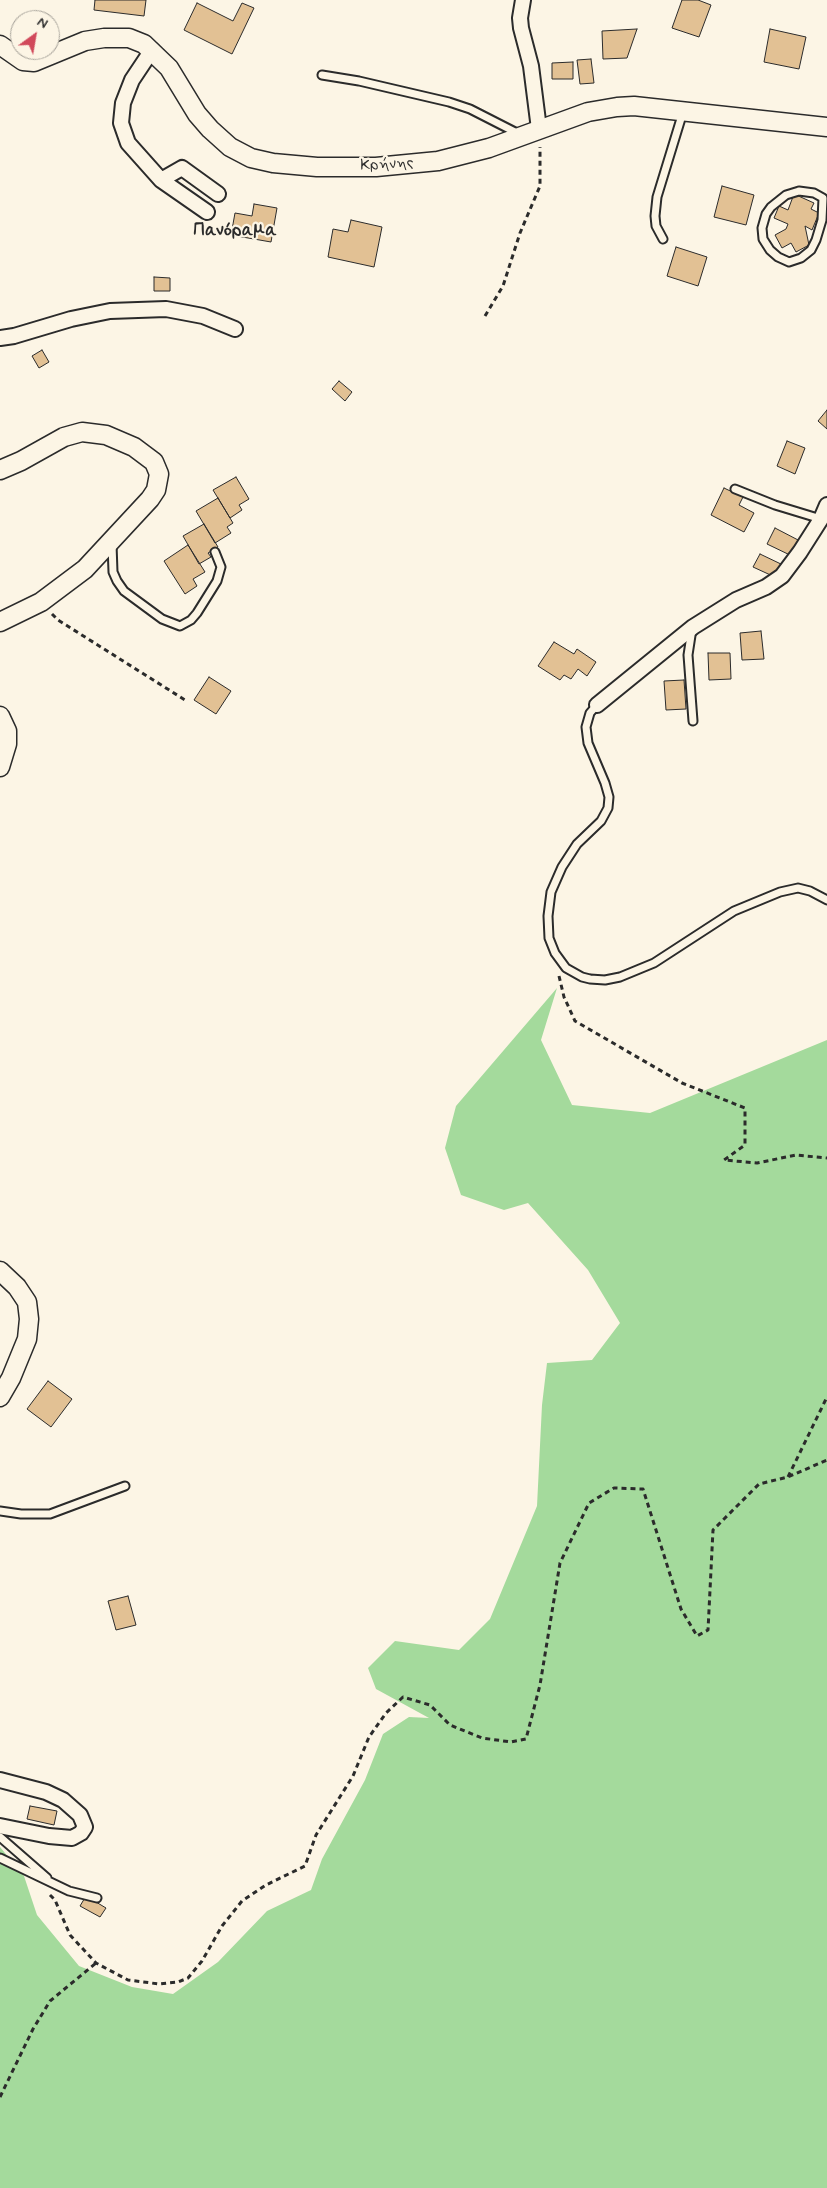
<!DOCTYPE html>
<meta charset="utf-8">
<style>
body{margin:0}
#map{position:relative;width:827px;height:2188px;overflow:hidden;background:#fcf5e5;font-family:Mynerve,sans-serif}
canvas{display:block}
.north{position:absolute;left:10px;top:10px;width:50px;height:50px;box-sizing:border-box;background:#fcf5e5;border:1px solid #a8a49b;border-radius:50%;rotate:32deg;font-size:14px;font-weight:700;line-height:20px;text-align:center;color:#2b2b2b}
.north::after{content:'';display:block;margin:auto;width:18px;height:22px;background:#d1495b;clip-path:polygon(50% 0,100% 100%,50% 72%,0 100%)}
</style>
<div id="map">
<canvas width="827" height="2188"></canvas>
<div class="north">N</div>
</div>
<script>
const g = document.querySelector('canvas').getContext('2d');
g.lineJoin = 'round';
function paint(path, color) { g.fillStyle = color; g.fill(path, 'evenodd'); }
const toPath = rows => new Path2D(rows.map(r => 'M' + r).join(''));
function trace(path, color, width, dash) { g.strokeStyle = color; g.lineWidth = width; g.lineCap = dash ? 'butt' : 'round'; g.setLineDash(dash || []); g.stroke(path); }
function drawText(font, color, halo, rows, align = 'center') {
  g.font = font + ' Mynerve,sans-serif'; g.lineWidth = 4.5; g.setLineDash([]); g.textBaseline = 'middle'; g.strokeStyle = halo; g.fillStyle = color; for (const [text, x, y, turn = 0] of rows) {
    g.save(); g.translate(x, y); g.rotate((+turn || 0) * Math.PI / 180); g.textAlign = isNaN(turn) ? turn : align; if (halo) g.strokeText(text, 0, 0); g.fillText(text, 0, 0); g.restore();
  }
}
paint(toPath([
 [557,988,541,1040,572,1105,650,1113,827,1040,827,2188,0,2188,0,1847,24,1876,37,1915,79,1966,132,1987,173,1994,218,1962,267,1911,311,1890,322,1859,365,1780,383,1734,409,1717,429,1718,376,1689,368,1668,395,1641,459,1650,490,1619,537,1506,542,1405,547,1363,592,1360,620,1323,588,1270,528,1203,504,1210,461,1195,445,1148,456,1106]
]), '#a4da9c');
const building = toPath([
 [95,0,146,0,144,16,94,10,95,0],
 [682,0,698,0,711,5,699,37,672,28,682,0],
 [197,3,233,21,242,3,254,8,232,54,184,30,197,3],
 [637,29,627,58,603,59,602,31,637,29],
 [770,29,806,37,799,69,764,62,770,29],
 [591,59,594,83,580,84,577,60,591,59],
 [573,62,573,79,552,79,552,63,573,62],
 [722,186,754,195,746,225,714,217,722,186],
 [794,194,814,203,811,209,819,213,812,230,805,226,809,245,796,252,791,243,782,248,775,235,786,229,788,224,774,218,779,206,788,210,794,194],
 [254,204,277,208,271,242,231,235,235,213,252,216,254,204],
 [351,220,382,227,374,267,328,257,333,229,348,232,351,220],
 [676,247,707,257,698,286,667,276,676,247],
 [154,277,170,278,170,291,154,291,154,277],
 [42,350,49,362,39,368,32,356,42,350],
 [339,381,352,392,345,401,332,389,339,381],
 [827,410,827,429,818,421,827,410],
 [787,441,805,448,795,474,777,466,787,441],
 [236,477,249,499,239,505,242,510,230,518,213,490,236,477],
 [724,488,743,497,739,505,754,513,744,532,711,515,724,488],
 [218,498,233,523,227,527,231,533,215,543,196,511,218,498],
 [204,524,218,547,208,553,211,557,199,564,183,536,204,524],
 [775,528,800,541,792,556,767,544,775,528],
 [188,545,205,572,193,579,197,586,185,594,164,561,188,545],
 [760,554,783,565,777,578,753,567,760,554],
 [761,631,764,659,742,660,740,633,761,631],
 [554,642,574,654,577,649,596,662,587,676,578,669,571,679,564,675,560,680,538,666,554,642],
 [708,653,730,653,731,679,709,680,708,653],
 [209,677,231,691,216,714,194,700,209,677],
 [684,680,686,709,666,710,664,681,684,680],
 [48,1381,72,1399,51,1427,27,1409,48,1381],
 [128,1596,136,1625,116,1630,108,1601,128,1596],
 [30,1806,57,1811,54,1825,27,1819,30,1806],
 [86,1896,106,1908,100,1917,80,1906,86,1896]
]);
paint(building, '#e2c194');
trace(building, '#2b2b2b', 1);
const service = toPath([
 [322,75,359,81,449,102,470,109,521,135],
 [799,191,814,193,823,198,822,220,816,240,811,250,801,258,789,262,778,257,770,250,763,239,762,228,766,214,771,207,786,195,799,191],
 [663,239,656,226,655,216,657,197,683,112],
 [735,489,775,505,821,519],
 [112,544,113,572,117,581,124,591,162,619,180,626,191,620,197,613,217,581,221,567,215,552],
 [692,629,688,655,693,721],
 [597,705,590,713,586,727,588,743,605,783,609,797,608,808,601,821,577,844,562,867,551,892,548,916,549,938,555,953,566,968,582,977,590,979,605,980,620,977,654,963,734,911,780,892,798,888,810,891,827,900],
 [0,1511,21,1514,50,1514,125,1486],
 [0,1837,47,1878],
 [0,1858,69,1891,97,1898]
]);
const minor = toPath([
 [523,0,520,18,521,28,531,66,539,129],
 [152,50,132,80,123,103,121,123,128,143,161,180,207,212],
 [161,180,182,168,218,194],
 [0,338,14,336,71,319,110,311,166,309,203,316,235,329],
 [597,705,693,627,736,600,766,587,782,576,800,552,821,519,827,505],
 [0,1780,46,1792,63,1800,80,1815,85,1827,81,1833,72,1838,49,1836,0,1826]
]);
const tertiary = toPath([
 [0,45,23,61,34,62,85,41,104,38,129,38,144,44,169,68,197,114,210,129,230,147,251,158,273,163,317,167,376,167,438,161,489,148,588,112,617,107,634,106,827,127],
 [0,470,21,461,64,437,82,432,106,435,134,447,154,462,159,474,156,490,150,499,85,569,41,602,0,622],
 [0,716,7,731,7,744,0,767],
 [0,1271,17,1287,27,1302,29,1319,27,1339,11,1378,0,1397]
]);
trace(service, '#2b2b2b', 11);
trace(minor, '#2b2b2b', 18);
trace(tertiary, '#2b2b2b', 21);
trace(toPath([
 [485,316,503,286,520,233,540,186,540,147],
 [52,614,58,620,185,700],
 [559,976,564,997,575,1021,682,1083,745,1108,745,1145,724,1160,757,1163,796,1155,827,1158],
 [788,1477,827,1397],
 [50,1895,55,1900,70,1935,96,1963,128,1980,159,1984,178,1982,188,1978,202,1961,222,1926,242,1901,266,1885,305,1866,316,1835,353,1776,369,1737,386,1713,403,1697,430,1705,450,1725,482,1738,511,1742,526,1739,540,1685,560,1563,589,1503,614,1488,643,1489,681,1609,697,1636,708,1630,713,1530,759,1484,788,1477,827,1460],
 [0,2097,33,2029,50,2001,96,1963]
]), '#2b2b2b', 3, [5, 4]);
trace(service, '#fcf5e5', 7);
trace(minor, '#fcf5e5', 14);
trace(tertiary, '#fcf5e5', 18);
drawText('16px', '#2b2b2b', '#fcf5e5', [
 ["Κρήνης",387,165,-3]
]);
drawText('bold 18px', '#2b2b2b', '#fcf5e5', [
 ["Πανόραμα",235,231]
]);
</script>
